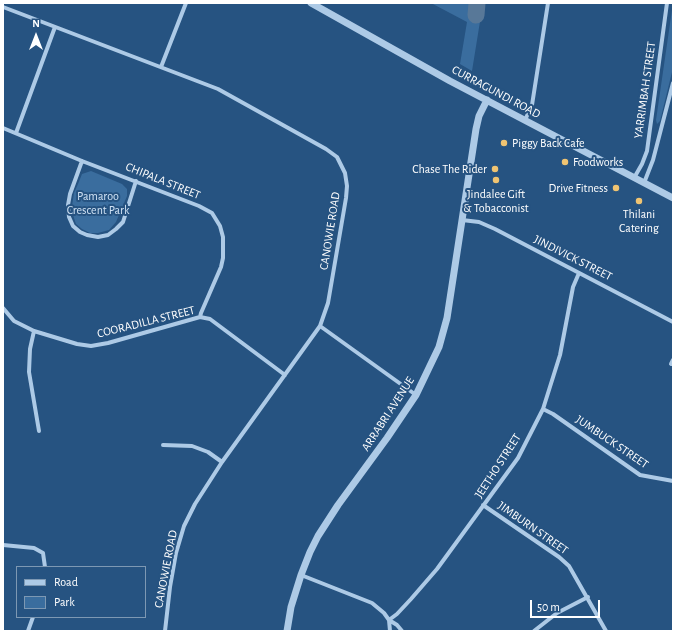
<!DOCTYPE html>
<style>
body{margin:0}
#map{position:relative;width:676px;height:634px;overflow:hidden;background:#265381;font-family:"Alegreya Sans",sans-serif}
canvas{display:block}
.frame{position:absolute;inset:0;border:4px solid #fff;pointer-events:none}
.legend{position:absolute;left:16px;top:566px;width:130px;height:52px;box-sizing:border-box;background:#265381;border:1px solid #7d98b3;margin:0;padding:5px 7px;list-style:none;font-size:12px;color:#fff}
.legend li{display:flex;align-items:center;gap:8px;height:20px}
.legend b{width:20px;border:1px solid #7d98b3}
.north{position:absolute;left:16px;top:16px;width:40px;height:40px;-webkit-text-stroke:3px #265381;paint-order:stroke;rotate:0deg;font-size:11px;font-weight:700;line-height:16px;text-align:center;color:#fff}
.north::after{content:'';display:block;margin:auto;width:14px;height:18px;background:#fff;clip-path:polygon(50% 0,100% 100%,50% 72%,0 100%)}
.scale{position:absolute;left:530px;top:600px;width:70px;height:18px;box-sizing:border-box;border:2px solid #fff;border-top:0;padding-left:5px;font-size:12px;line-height:14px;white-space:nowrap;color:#fff;-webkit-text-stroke:3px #265381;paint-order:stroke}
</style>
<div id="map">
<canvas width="676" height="634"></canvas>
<div class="frame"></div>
<ul class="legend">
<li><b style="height:5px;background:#adcae6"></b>Road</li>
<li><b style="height:11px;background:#3a6d9e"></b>Park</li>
</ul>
<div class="north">N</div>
<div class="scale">50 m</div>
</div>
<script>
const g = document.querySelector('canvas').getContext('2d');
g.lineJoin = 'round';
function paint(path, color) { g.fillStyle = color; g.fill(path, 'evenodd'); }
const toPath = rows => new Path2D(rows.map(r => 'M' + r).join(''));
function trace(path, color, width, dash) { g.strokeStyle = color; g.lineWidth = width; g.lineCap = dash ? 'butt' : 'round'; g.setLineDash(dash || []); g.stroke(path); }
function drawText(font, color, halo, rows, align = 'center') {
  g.font = font + ' "Alegreya Sans",sans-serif'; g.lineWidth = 4; g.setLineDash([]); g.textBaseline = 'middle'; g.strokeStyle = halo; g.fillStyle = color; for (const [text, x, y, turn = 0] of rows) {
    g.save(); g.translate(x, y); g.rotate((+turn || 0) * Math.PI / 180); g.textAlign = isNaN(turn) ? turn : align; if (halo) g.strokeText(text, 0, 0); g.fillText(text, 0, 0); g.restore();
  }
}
paint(toPath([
 [431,3,483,3,472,71,460,64,467,22],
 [673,3,673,68,660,121,657,124,656,120],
 [91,171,122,184,127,189,127,196,116,222,109,230,98,233,90,233,82,229,76,224,73,215,72,206,74,193,78,184,82,174]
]), '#3a6d9e');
trace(toPath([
 [476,15,477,3]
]), '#587898', 17);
trace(toPath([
 [3,7,218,89,326,149,337,157,345,173,347,186,346,198,328,303,320,326,222,462,195,504,184,526,176,553,170,587,165,631],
 [161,67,186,3],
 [525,120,532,105,548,3],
 [3,128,82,161,199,206,212,213,220,226,223,237,223,258,221,267,201,313,200,317],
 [16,133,55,27],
 [82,161,70,194,68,205,69,217,73,226,80,232,87,235,98,237,108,235,116,229,123,222,136,181],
 [634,178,642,164,647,151,667,3],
 [644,183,653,160,673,83],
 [462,220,479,222,495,229,673,322],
 [3,308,14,321,34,331,77,344,91,346,108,343,200,317,210,319,285,375],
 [320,326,416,395],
 [34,331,30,349,29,372,39,431],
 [671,364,673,360],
 [543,409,553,414,640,475,673,481],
 [163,445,192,446,208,452,222,462],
 [483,505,559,557,569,566,606,631],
 [3,545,34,548,43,553,45,567],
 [301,575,372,603,384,613,389,620,397,625,402,631],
 [389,620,397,614,411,599,437,569,518,458,543,409,560,355,573,287,579,273],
 [389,620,390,631],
 [28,631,33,617],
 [534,631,557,613,588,597]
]), '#adcae6', 4);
trace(toPath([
 [311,3,450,81,673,198],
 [287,631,291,607,301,575,310,552,318,536,338,505,387,438,416,395,439,347,447,318,476,129,479,116,487,100]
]), '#adcae6', 7);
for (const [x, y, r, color] of [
 [504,143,4,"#f0c472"],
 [565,162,4,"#f0c472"],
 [495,169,4,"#f0c472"],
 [496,180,4,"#f0c472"],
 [616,188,4,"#f0c472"],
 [639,201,4,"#f0c472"]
]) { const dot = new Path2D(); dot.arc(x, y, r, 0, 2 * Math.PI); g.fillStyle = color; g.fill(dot); trace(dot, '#265381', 1.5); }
drawText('12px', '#fff', '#265381', [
 ["YARRIMBAH STREET",645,90,-82],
 ["CURRAGUNDI ROAD",496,92,28],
 ["CHIPALA STREET",163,181,22],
 ["CANOWIE ROAD",330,231,-81],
 ["JINDIVICK STREET",573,258,27],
 ["COORADILLA STREET",146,322,-14],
 ["ARRABRI AVENUE",388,414,-57],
 ["JUMBUCK STREET",612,442,34],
 ["JEETHO STREET",498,466,-57],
 ["JIMBURN STREET",533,528,35],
 ["CANOWIE ROAD",166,569,-79]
]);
drawText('12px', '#fff', '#265381', [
 ["Piggy Back Cafe",512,143],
 ["Foodworks",573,162],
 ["Chase The Rider",487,169,"right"],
 ["Drive Fitness",608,188,"right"],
 ["Jindalee Gift",496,194,"center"],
 ["& Tobacconist",496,208,"center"],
 ["Thilani",639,214,"center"],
 ["Catering",639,228,"center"]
], 'left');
drawText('12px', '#d1e3f5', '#265381', [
 ["Pamaroo",98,196],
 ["Crescent Park",98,210]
]);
</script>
